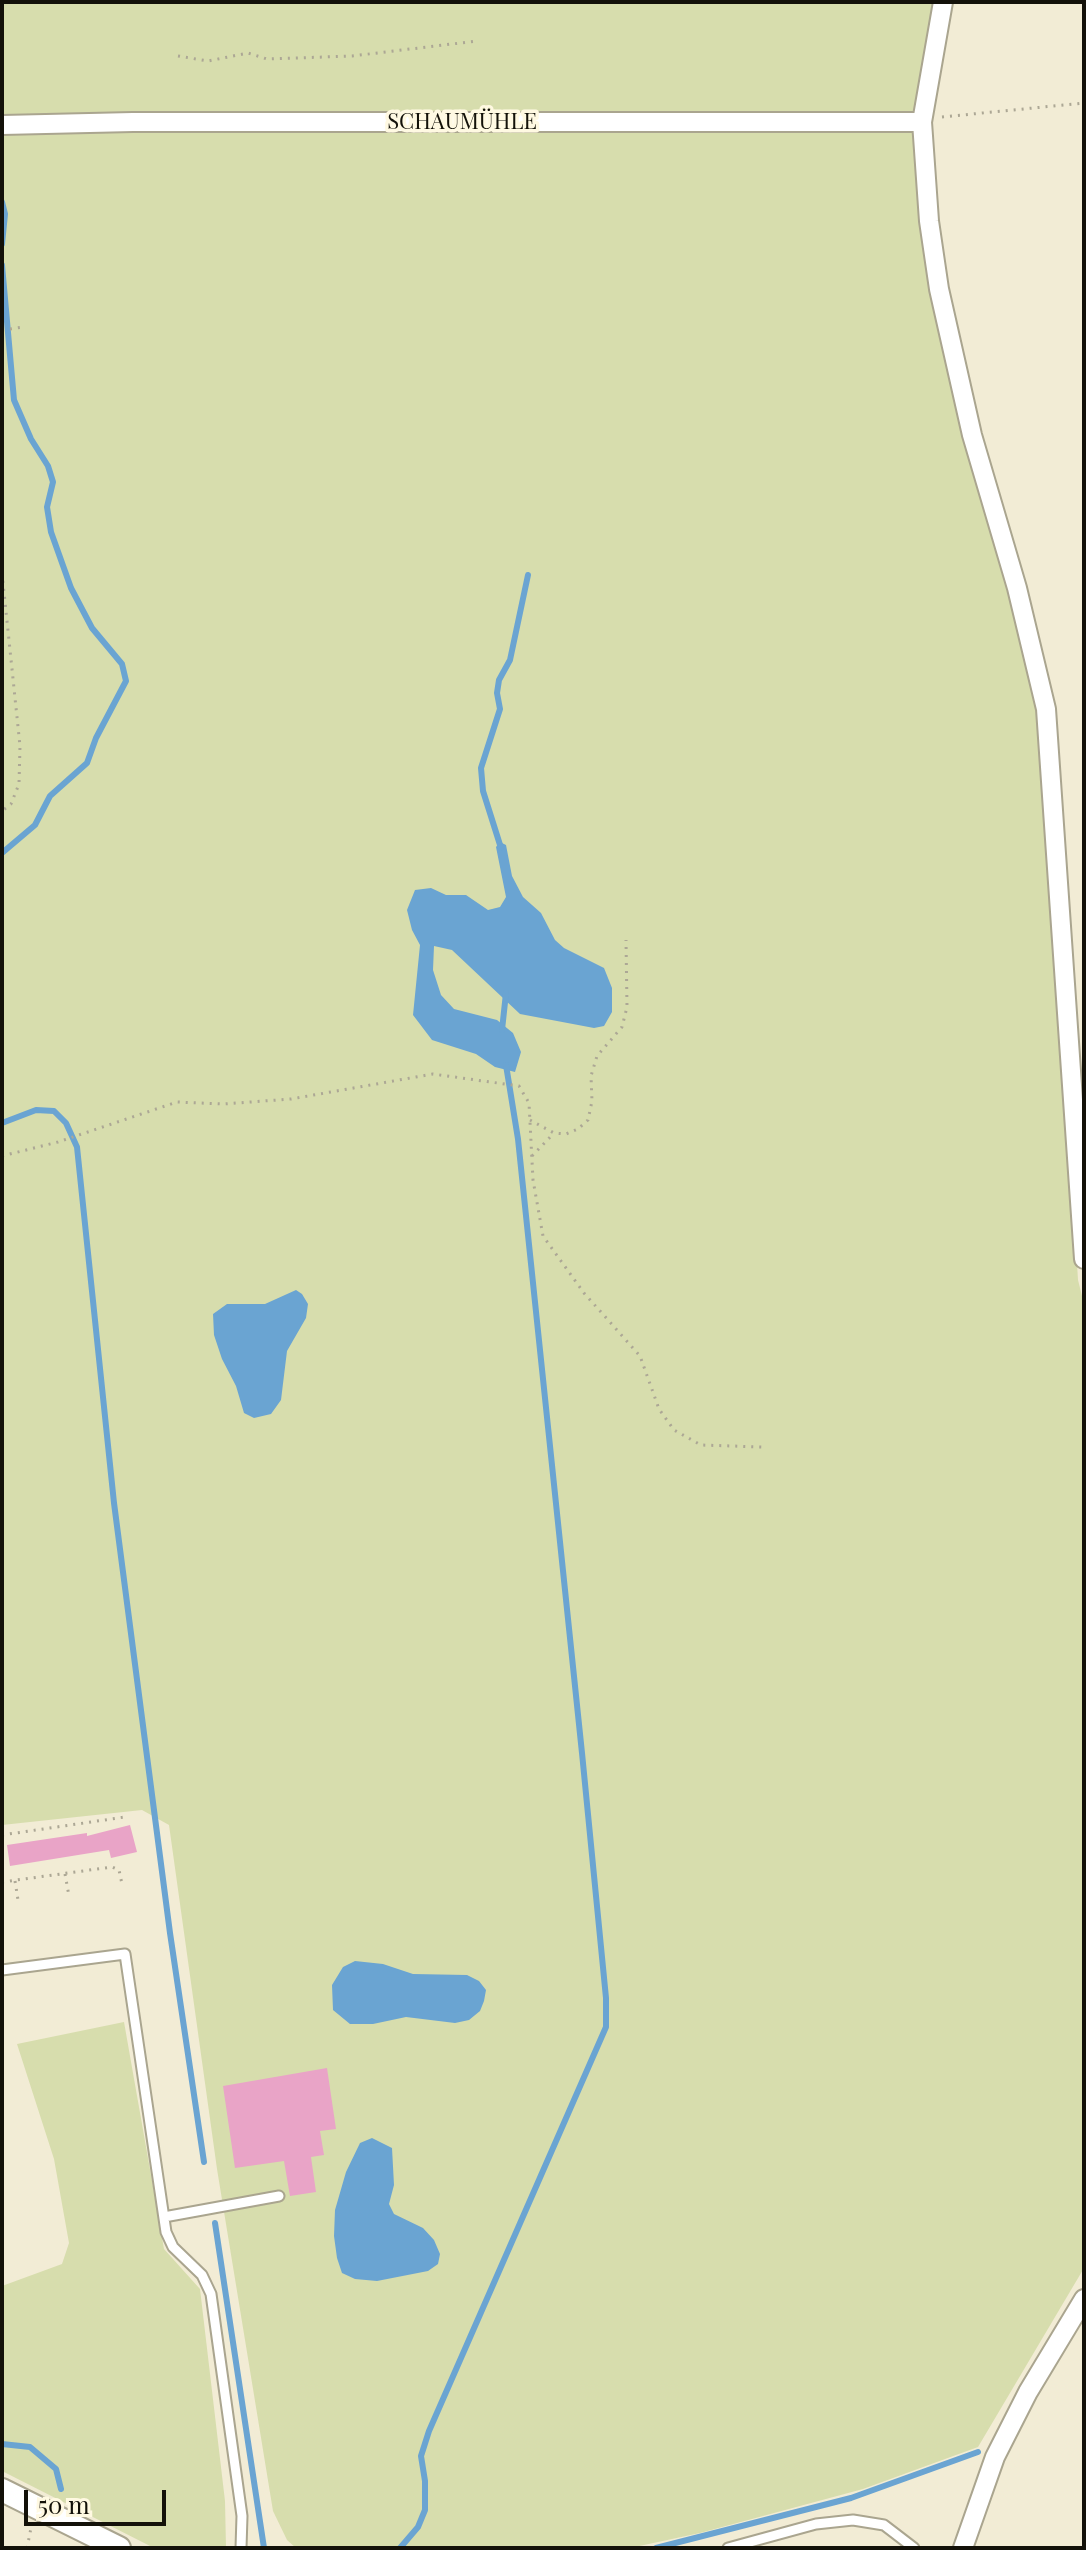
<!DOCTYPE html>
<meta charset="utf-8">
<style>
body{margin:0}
#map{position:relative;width:1086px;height:2550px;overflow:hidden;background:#f2ecd5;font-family:"Playfair Display",serif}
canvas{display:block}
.frame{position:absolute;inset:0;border:4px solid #131109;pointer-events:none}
.scale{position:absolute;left:24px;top:2490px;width:142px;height:36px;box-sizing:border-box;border:4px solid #131109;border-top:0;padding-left:10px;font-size:24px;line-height:28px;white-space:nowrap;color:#131109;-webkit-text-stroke:6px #fff9e2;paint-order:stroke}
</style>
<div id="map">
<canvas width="1086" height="2550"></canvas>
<div class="frame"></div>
<div class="scale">50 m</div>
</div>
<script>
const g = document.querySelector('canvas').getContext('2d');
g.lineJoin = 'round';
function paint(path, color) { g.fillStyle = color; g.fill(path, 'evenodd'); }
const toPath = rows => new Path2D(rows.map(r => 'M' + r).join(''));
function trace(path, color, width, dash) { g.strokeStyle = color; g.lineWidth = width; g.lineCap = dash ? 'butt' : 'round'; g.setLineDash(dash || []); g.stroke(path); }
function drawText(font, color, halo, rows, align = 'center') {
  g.font = font + ' "Playfair Display",serif'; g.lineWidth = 7; g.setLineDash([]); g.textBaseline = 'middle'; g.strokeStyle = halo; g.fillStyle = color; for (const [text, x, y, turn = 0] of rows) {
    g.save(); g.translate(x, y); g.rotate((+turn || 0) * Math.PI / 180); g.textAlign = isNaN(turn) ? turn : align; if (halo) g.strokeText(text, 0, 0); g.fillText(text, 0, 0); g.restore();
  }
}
paint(toPath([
 [2,2,935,2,918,159,1025,646,1047,775,1078,1280,1084,1304,1084,2268,978,2447,863,2489,700,2533,630,2548,296,2548,287,2540,273,2511,217,2169,169,1825,142,1810,2,1825],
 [124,2022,164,2249,200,2289,225,2501,226,2548,154,2548,2,2471,2,2286,62,2264,69,2243,54,2159,17,2044]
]), '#d7ddad');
paint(toPath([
 [500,842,506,845,512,876,523,897,541,913,555,940,564,948,604,968,612,988,612,1012,604,1026,594,1028,520,1014,452,950,434,946,433,970,441,995,454,1009,497,1020,513,1033,521,1052,515,1072,495,1067,476,1054,432,1040,413,1015,420,945,412,930,407,910,415,890,431,888,446,895,466,895,488,910,500,907,506,897,496,847],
 [296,1290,302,1294,308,1304,306,1318,287,1351,281,1400,271,1414,254,1418,244,1413,236,1386,222,1359,214,1335,213,1314,227,1304,265,1304],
 [355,1961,383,1964,413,1974,467,1975,479,1981,486,1990,484,2001,480,2011,469,2020,455,2023,406,2017,373,2024,350,2024,333,2010,332,1985,343,1967],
 [372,2138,392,2148,394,2185,389,2204,394,2214,423,2228,434,2240,440,2254,438,2264,428,2271,377,2281,355,2279,342,2273,337,2258,334,2236,335,2210,346,2172,360,2143]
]), '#6aa4d2');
trace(toPath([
 [2,202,5,214,2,244],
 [2,265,14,400,31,439,48,466,53,482,47,507,51,532,71,588,92,628,122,664,126,681,96,738,87,763,50,796,35,825,2,853],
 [501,848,483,791,481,768,500,709,497,693,499,680,510,660,528,575],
 [502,1030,506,993],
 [2,1123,36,1110,54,1111,66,1123,77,1147,114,1503,170,1933,204,2162],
 [215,2223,264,2548],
 [2,2444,30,2447,56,2469,61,2489],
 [400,2548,418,2527,425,2510,425,2481,421,2456,429,2431,606,2027,606,1998,582,1753,518,1139,506,1065],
 [656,2548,851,2498,978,2452]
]), '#6aa4d2', 6);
paint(toPath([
 [130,1825,137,1852,111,1858,109,1850,10,1866,7,1845,87,1833,87,1836],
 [327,2068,336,2129,320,2131,324,2155,311,2157,316,2192,290,2196,284,2161,235,2168,223,2086]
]), '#e9a4c7');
const service = toPath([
 [2,1970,125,1954,166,2232,173,2247,202,2275,211,2294,242,2516,241,2548],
 [164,2217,279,2196],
 [728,2548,816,2524,853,2520,884,2525,914,2548]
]);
const minor = toPath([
 [943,2,922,122,929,221,939,289,972,435,1017,588,1046,709,1084,1259],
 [2,125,133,122,922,122],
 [963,2548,995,2457,1028,2392,1084,2299]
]);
const tertiary = toPath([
 [2,2490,119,2548]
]);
trace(service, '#aaa58f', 13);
trace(minor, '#aaa58f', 22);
trace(tertiary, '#aaa58f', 26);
trace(toPath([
 [178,56,208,61,248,53,267,59,352,56,477,41],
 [942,117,1084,103],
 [2,330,24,327],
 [2,573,20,746,19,784,11,804,2,811],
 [530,1120,554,1133,566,1134,578,1129,588,1120,592,1101,591,1076,597,1056,622,1027,627,1007,626,940],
 [2,1156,58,1142,177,1102,223,1104,291,1099,433,1074,519,1086,529,1103,533,1180,543,1236,584,1293,640,1356,659,1409,674,1430,701,1445,762,1447],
 [532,1156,554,1133],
 [2,1835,125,1817],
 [65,1874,69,1896],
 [15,1881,18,1900],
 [2,1882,112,1867,119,1870,122,1884],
 [27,2548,31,2528]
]), '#aca795', 3, [2, 6]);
trace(service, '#fff', 9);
trace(minor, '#fff', 18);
trace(tertiary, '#fff', 22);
drawText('22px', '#131109', '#fff9e2', [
 ["SCHAUMÜHLE",462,122]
]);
</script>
